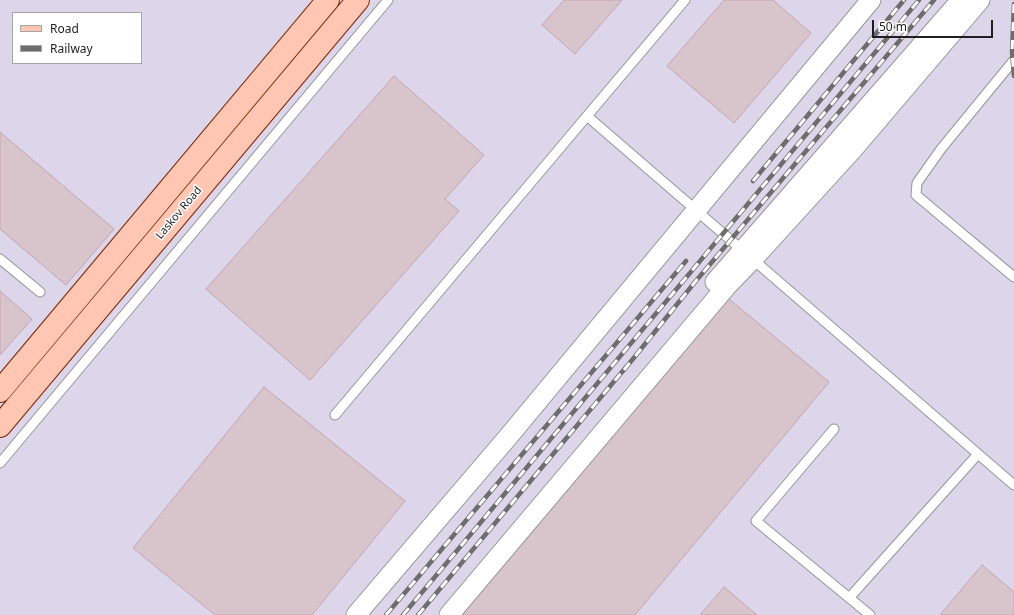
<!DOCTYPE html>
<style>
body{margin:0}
#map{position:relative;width:1014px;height:615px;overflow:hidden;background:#f1e4e6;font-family:"Noto Sans",sans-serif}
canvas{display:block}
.legend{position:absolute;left:12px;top:12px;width:130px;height:52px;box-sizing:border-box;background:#fff;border:1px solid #a5a5a5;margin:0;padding:5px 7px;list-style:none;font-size:12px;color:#1f1f1f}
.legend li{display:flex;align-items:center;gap:8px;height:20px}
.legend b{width:20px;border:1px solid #a5a5a5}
.scale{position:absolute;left:872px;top:20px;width:121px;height:18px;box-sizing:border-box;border:2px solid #1f1f1f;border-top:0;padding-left:5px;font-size:12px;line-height:14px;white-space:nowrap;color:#1f1f1f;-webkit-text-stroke:3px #fff;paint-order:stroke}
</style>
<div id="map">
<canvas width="1014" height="615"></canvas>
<ul class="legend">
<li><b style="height:5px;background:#ffc7b3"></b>Road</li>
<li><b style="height:5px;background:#6d6d6d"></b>Railway</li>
</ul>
<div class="scale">50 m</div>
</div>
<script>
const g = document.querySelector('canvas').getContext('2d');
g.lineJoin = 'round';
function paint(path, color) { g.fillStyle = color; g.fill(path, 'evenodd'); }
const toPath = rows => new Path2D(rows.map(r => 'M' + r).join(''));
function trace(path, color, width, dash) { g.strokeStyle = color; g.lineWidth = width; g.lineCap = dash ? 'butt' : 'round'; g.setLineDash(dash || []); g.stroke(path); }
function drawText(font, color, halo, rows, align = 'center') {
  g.font = font + ' "Noto Sans",sans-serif'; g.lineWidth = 3; g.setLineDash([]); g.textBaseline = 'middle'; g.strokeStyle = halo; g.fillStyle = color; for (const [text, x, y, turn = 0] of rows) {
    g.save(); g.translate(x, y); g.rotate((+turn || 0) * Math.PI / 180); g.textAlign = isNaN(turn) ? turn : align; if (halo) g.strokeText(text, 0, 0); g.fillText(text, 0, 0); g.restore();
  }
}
paint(toPath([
 [0,0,1014,0,1014,615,0,615],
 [13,13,141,13,141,63,13,63]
]), '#ddd5ea');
const building = toPath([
 [564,0,622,0,575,54,542,25,564,0],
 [724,0,773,0,811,33,734,123,667,66,724,0],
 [394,76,484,155,445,199,459,211,310,380,206,289,394,76],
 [0,132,114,229,66,285,0,229,0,132],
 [0,291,32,319,0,355,0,291],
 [723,294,829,382,635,615,454,615,723,294],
 [264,387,405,501,312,615,215,615,133,548,264,387],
 [982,565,1014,592,1014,615,940,615,982,565],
 [724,587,757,615,700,615,724,587]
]);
paint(building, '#d8c4cb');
trace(building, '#c4a5b0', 1);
const lane = toPath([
 [685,0,587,116,1014,485],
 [1014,60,941,149,917,183,916,195,1014,277],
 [0,259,40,292],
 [335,415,587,116],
 [834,429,756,521,870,615],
 [0,463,388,0],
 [850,597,978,454]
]);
const street = toPath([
 [715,282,961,0],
 [356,615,508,437,871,0],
 [449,615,726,287,753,259,854,148,980,0]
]);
const secondary = toPath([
 [0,391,328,0],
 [0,426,358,0]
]);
trace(lane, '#969696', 11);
trace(street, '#969696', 21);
trace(secondary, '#7b2700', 24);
trace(lane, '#fff', 9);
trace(street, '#fff', 19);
trace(secondary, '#ffc7b3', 22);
const rail = toPath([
 [1014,4,1012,52,1014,76],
 [753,181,904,0],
 [624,370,695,282,934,0],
 [386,615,686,261],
 [403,615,919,0],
 [418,615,627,366]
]);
trace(rail, '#6d6d6d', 4.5);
trace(rail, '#fff', 3, [9]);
drawText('11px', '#1f1f1f', '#fff', [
 ["Laskov Road",179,213,-50]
]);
</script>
